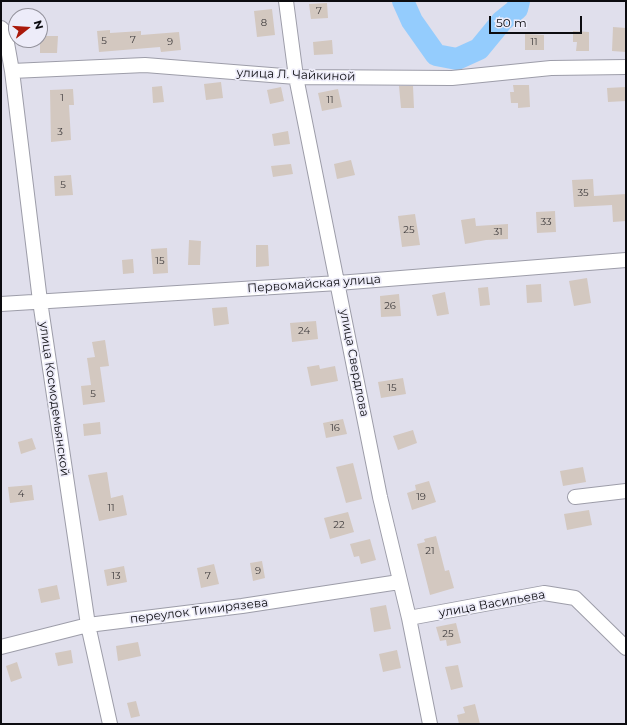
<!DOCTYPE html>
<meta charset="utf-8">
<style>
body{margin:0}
#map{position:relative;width:627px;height:725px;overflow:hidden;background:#e0dfec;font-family:Montserrat,sans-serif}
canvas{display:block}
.frame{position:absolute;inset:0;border:2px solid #0c0c10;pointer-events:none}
.north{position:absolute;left:8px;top:8px;width:40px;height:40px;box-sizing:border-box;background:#edecf9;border:1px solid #93929c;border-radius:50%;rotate:73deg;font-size:11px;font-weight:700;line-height:16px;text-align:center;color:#0c0c10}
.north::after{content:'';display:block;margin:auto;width:14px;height:18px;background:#aa190b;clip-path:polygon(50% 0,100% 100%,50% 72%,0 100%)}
.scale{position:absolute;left:489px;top:16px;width:93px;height:18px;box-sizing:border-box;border:2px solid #0c0c10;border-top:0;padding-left:5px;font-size:12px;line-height:14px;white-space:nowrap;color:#0c0c10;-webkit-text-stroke:3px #edecf9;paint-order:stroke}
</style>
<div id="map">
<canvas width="627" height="725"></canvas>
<div class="frame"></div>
<div class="north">N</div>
<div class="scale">50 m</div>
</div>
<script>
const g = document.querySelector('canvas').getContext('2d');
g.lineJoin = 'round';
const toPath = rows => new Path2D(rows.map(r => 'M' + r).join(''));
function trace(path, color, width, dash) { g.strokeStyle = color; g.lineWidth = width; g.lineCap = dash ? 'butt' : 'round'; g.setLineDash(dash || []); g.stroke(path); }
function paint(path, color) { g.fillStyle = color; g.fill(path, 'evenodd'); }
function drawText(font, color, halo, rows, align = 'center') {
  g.font = font + ' Montserrat,sans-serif'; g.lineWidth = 3.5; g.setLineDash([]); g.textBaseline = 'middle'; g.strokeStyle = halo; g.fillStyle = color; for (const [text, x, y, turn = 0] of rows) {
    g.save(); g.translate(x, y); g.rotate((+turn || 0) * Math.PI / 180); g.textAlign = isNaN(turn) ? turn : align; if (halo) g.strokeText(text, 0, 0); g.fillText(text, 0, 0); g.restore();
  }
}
trace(toPath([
 [403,1,412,21,436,55,457,59,479,49,502,21,517,9,519,1]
]), '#94ccfd', 22);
paint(toPath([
 [327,3,328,18,311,19,309,4],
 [272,9,275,35,257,37,254,11],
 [613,27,626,28,626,52,612,51],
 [110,30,110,33,141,31,141,35,179,32,181,50,161,52,160,47,99,52,97,31],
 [573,31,589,32,589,51,576,51,577,42,573,42],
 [525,34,544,35,544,50,525,50],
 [40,36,58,36,57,53,40,53],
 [332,40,333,54,314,55,313,42],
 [221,82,223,98,206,100,204,84],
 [513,85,529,85,530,107,518,108,518,103,511,103,510,92,514,92],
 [162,86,164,102,153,103,152,87],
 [399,86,413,86,414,108,401,108],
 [281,87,284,101,270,104,267,90],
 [626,87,626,101,608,102,607,88],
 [73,89,74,105,69,105,71,140,51,142,50,90],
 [338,89,342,107,322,111,318,93],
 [288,131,290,144,274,146,272,134],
 [351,160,355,175,337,179,334,164],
 [291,164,293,174,273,177,271,166],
 [71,175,73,195,55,196,54,176],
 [593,179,594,196,626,194,626,221,613,222,612,205,574,207,572,180],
 [555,211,556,232,537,233,536,212],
 [415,214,420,245,402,247,398,216],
 [475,218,476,226,508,224,508,239,486,240,465,244,461,220],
 [189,240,201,241,200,265,188,265],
 [256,245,268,245,269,266,256,267],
 [167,248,168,273,153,274,151,249],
 [133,259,134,273,123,274,122,260],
 [587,278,591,303,574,306,569,281],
 [541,284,542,302,527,303,526,285],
 [488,287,490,305,480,306,478,288],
 [445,292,449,314,437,316,432,295],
 [399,294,401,316,381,317,380,296],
 [227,307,229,324,214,326,212,308],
 [316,321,318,339,292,342,290,323],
 [105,340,109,366,100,367,105,402,83,405,81,386,91,385,87,358,95,357,92,342],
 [319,365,320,369,335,366,338,381,311,386,307,367],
 [403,378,406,394,381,398,378,382],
 [343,419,347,434,326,438,323,423],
 [100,422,101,434,84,436,83,424],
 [413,430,417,443,398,450,393,436],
 [32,438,36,449,21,454,18,442],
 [353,463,362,499,346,503,336,467],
 [583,467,586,482,563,486,560,471],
 [107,472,111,498,123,495,127,515,99,521,88,475],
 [429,481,436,502,412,510,407,493,416,490,415,485],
 [32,485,34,500,10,503,8,487],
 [589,510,592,525,567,530,564,514],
 [348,512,354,532,330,539,324,518],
 [436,536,445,571,449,570,454,588,430,595,417,544,425,542,424,539],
 [370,539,376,560,361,564,359,556,354,557,350,544],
 [262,561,265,578,253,581,250,563],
 [214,564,219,584,201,588,197,568],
 [124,566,127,582,107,586,104,570],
 [57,585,60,599,41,603,38,589],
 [386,605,391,629,374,632,370,608],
 [456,623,461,643,447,646,446,640,440,641,436,627],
 [138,642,141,656,118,661,116,646],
 [71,650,73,663,58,666,55,653],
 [397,650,401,668,383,672,379,654],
 [17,662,22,678,11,682,6,666],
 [458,665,463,687,451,690,445,667],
 [136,701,140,716,131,718,127,703],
 [475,704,480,724,459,724,457,715,465,713,463,707]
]), '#d3c8c0');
const minor = toPath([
 [286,1,296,77,380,497,409,618,430,724],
 [1,28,5,32,12,71,40,301,88,625,110,724],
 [12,71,145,65,296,77,452,78,551,68,626,67],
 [1,304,338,283,626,260],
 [575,497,626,491],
 [409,618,544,593,575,598,626,648],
 [1,647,88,625,242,606,399,582]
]);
trace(minor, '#9d9da9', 16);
trace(minor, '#fff', 14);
drawText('10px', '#3e3b3c', null, [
 ["7",319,11],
 ["8",264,23],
 ["7",133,40],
 ["5",104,41],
 ["9",170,42],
 ["11",534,42],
 ["1",62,98],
 ["11",330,100],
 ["3",60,132],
 ["5",63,185],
 ["35",583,193],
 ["33",546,222],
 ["25",409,230],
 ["31",498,232],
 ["15",160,261],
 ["26",390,306],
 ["24",304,331],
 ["15",392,388],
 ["5",93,394],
 ["16",335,428],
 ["4",21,494],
 ["19",421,497],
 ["11",111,508],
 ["22",339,525],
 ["21",430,551],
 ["9",258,571],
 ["13",116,576],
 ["7",208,576],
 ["25",448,634]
]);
drawText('12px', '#0c0c10', '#edecf9', [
 ["улица Л. Чайкиной",296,75,2],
 ["Первомайская улица",314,284,-4],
 ["улица Свердлова",354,363,79],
 ["улица Космодемьянской",54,399,82],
 ["улица Васильева",492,604,-10],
 ["переулок Тимирязева",199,611,-7]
]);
</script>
